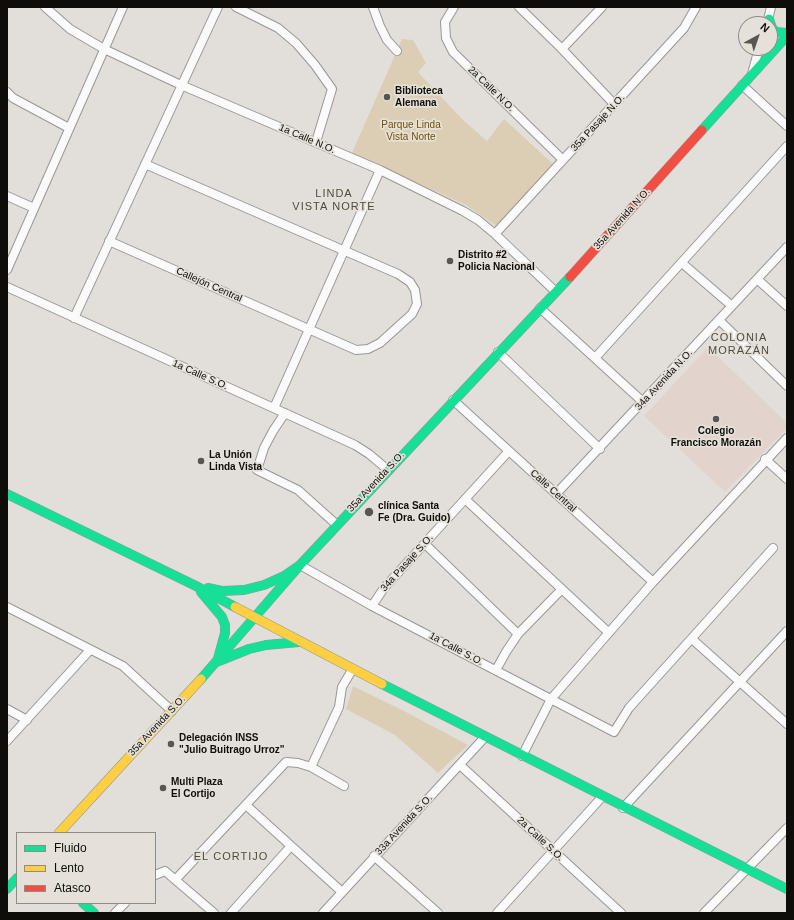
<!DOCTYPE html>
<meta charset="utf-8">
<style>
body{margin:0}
#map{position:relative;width:794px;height:920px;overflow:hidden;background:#e2dfdb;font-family:Helvetica,sans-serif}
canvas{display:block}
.frame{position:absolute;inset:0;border:8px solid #0e0d0a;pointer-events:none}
.legend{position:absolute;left:16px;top:832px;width:140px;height:72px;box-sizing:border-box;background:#e5e0d8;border:1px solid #8f8c86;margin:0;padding:5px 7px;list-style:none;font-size:12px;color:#0e0d0a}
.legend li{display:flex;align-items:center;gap:8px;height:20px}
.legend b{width:20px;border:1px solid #8f8c86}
.north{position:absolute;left:738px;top:16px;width:40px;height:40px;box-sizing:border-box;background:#e5e0d8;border:1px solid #8f8c86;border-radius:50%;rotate:40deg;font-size:11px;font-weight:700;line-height:16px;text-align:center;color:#0e0d0a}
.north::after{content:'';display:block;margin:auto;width:14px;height:18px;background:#585653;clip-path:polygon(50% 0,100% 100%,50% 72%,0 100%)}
</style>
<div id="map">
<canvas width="794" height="920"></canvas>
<div class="frame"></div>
<ul class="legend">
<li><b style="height:5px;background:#16e098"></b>Fluido</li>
<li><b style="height:5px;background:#ffcf43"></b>Lento</li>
<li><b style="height:5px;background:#f24e42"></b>Atasco</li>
</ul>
<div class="north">N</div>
</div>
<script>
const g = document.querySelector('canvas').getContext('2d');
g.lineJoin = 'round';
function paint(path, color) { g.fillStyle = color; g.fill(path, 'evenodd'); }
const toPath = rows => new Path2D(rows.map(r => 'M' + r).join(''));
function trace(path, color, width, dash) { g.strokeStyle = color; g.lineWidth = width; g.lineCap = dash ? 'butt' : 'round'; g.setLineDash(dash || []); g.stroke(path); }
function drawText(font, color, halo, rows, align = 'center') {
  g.font = font + ' Helvetica,sans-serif'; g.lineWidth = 3.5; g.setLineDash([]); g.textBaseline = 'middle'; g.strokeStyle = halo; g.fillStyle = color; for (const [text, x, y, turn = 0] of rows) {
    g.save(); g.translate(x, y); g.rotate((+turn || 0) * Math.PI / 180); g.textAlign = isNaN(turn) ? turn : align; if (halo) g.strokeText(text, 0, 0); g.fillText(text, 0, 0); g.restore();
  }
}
paint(toPath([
 [708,347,787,423,787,428,725,492,644,416]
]), '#e2d3cd');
paint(toPath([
 [402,39,413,40,426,63,418,72,462,119,487,141,504,119,554,165,498,227,466,205,352,153],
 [353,686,404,711,468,745,438,773,395,735,346,709]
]), '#dbceb4');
const street = toPath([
 [45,7,70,29,104,49,181,85,380,170,463,211,478,220,495,234,555,291],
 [236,7,278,28,296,43,315,65,332,89,316,142],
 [373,7,380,26,387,40,397,51],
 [454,7,445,22,446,38,453,52,563,160],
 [519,7,562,49,614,104],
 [767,24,771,7],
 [562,49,602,7],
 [752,74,759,48],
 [742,85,787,126],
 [7,92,13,98,69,128],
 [7,196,34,208],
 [495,234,684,28,696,7],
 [109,241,356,350,368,349,380,343,412,314,417,304,415,290,410,282,398,274,145,164],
 [682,263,732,306],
 [7,270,123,7],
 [757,279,787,306],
 [7,287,355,445,369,454,388,470],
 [540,308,643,402],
 [74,318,218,7],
 [719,320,787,386],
 [498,352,600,449],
 [595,358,787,146],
 [453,400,653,582],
 [274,408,380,170],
 [285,413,273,431,264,448,257,470,298,490,337,525],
 [765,459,787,479],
 [556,494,787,247],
 [465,499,608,632],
 [425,544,518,634],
 [300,565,372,606,614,732,629,708,773,548],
 [372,606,384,588,508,452],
 [7,607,123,666,172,711],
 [692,639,787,724],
 [496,670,506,652,518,634,562,589],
 [7,709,27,720],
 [7,741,90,650],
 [522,756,551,699,653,582,787,438],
 [460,765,621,913],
 [311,767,339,707,342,687,352,670],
 [247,806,342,892],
 [623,808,787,631],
 [374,856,438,913],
 [155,875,165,871,214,913],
 [176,879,286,762,298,763,311,767,344,786],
 [115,913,125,903],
 [231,913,291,846],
 [323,913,485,737],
 [497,913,602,797],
 [704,913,787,828]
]);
const fast = toPath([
 [769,19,772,28,776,32,787,33],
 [702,130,787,36],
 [7,494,196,586,235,607],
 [208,588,222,591,244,590,264,585,284,576,300,565],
 [201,592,222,617,225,625,225,633,217,662],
 [219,661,249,649,266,645,299,642],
 [201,679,300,565,570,277],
 [382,684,787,889],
 [7,889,17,878],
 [83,903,94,913]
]);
const slow = toPath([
 [235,607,382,684],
 [59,833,201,679]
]);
const jam = toPath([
 [570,277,702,130]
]);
trace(street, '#999794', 10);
trace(fast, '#999794', 10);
trace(slow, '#999794', 10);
trace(jam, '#999794', 10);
trace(street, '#fbfafa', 8);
trace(fast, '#16e098', 9);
trace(slow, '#ffcf43', 9);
trace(jam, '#f24e42', 9);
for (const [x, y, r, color] of [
 [387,97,4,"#585653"],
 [450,261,4,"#585653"],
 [716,419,4,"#585653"],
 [201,461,4,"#585653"],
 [369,512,5,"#585653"],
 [171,744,4,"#585653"],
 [163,788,4,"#585653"]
]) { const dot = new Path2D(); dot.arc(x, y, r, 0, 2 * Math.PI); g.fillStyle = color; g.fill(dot); trace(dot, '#e5e0d8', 1.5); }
drawText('10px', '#0e0d0a', '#e5e0d8', [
 ["2a Calle N.O.",491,89,44],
 ["35a Pasaje N.O.",598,123,-47],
 ["1a Calle N.O.",307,139,23],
 ["35a Avenida N.O.",622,219,-48],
 ["Callejón Central",209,285,24],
 ["1a Calle S.O.",200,375,24],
 ["34a Avenida N.O.",664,380,-47],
 ["35a Avenida S.O.",376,482,-47],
 ["Calle Central",553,491,42],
 ["34a Pasaje S.O.",407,563,-48],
 ["1a Calle S.O.",456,649,28],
 ["35a Avenida S.O.",157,726,-47],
 ["33a Avenida S.O.",404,825,-47],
 ["2a Calle S.O.",540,839,43]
]);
drawText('bold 10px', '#0e0d0a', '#e5e0d8', [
 ["Biblioteca",395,91],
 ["Alemana",395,103],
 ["Distrito #2",458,255],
 ["Policia Nacional",458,267],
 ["Colegio",716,431,"center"],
 ["Francisco Morazán",716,443,"center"],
 ["La Unión",209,455],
 ["Linda Vista",209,467],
 ["clínica Santa",378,506],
 ["Fe (Dra. Guido)",378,518],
 ["Delegación INSS",179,738],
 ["\"Julio Buitrago Urroz\"",179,750],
 ["Multi Plaza",171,782],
 ["El Cortijo",171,794]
], 'left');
drawText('10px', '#6e5202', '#e5e0d8', [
 ["Parque Linda",411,125],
 ["Vista Norte",411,137]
]);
g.letterSpacing = '1px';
drawText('11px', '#4d4a43', '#e5e0d8', [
 ["LINDA",334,194],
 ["VISTA NORTE",334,207],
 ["COLONIA",739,338],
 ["MORAZÁN",739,351],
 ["EL CORTIJO",231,857]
]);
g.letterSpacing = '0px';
</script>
